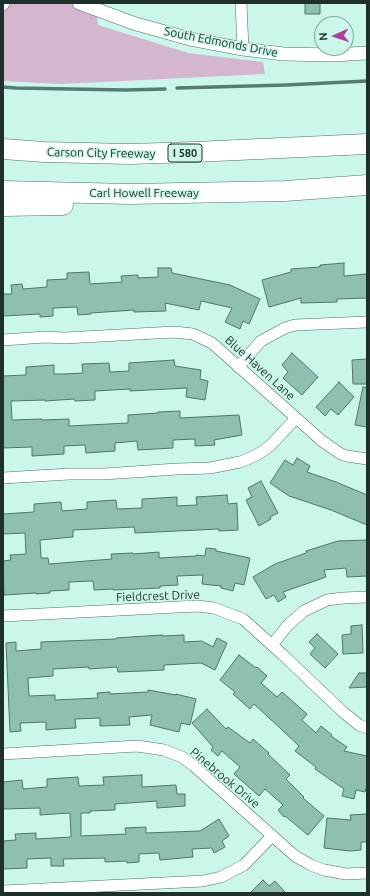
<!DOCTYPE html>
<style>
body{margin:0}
#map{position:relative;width:370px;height:896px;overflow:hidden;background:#cbf6eb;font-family:Ubuntu,sans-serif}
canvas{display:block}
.frame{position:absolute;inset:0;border:4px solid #1f2f2b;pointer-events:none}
.north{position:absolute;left:314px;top:16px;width:40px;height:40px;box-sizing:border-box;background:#cbf6eb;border:1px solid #86a69e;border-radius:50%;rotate:267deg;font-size:11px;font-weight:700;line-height:16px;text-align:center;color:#1f2f2b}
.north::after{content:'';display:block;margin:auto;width:14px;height:18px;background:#ab3e9e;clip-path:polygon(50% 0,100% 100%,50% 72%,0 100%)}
</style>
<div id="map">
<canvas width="370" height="896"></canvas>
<div class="frame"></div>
<div class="north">N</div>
</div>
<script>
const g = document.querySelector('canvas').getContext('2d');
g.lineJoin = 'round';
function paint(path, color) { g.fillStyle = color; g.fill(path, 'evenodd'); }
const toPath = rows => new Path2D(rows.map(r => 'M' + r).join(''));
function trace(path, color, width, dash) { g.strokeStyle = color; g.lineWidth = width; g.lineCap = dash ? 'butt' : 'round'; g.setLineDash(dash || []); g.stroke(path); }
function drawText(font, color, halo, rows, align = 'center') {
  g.font = font + ' Ubuntu,sans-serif'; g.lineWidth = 3; g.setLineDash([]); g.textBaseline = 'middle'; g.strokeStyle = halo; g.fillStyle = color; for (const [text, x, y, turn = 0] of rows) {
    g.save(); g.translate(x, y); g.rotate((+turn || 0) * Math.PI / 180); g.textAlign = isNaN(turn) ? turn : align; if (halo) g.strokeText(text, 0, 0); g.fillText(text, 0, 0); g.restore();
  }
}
paint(toPath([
 [3,3,96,3,98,25,188,53,263,62,265,74,60,84,3,81]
]), '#d4b6ce');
trace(toPath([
 [3,87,16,88,126,90,165,89],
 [177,88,286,85,367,81]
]), '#567c72', 3.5);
const building = toPath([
 [305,3,320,3,320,14,305,14,305,3],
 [344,263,344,276,367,274,367,298,337,299,337,302,301,303,301,298,269,307,262,280,291,272,291,269,320,267,320,265,344,263],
 [158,268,171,268,172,273,230,285,260,299,249,324,243,321,240,329,225,322,232,308,201,301,199,310,165,303,166,311,134,312,134,310,91,313,91,314,78,315,77,307,53,308,53,316,40,317,40,314,3,316,3,294,12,294,11,285,22,284,23,289,47,287,47,280,67,279,67,273,89,272,90,284,122,282,121,276,138,275,138,278,158,277,158,268],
 [292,353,318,377,302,395,283,378,288,372,282,365,292,353],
 [367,359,367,384,353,384,352,360,367,359],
 [174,360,175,366,201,370,200,379,208,381,205,400,186,397,187,388,130,391,130,389,95,391,95,400,75,401,74,399,45,401,45,400,11,401,12,420,42,419,42,420,69,419,69,426,128,423,128,415,158,413,158,412,180,411,180,418,239,415,242,435,214,440,215,445,195,446,195,439,173,440,173,448,138,450,137,441,115,443,115,451,86,453,85,445,64,446,64,454,32,456,32,447,3,448,3,376,26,375,26,367,54,365,54,374,63,374,83,373,82,364,109,363,110,372,129,371,129,363,174,360],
 [339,382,354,397,338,415,331,409,325,416,316,407,339,382],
 [363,387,367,388,367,427,355,425,363,387],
 [297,458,310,466,307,472,336,482,367,495,367,525,331,510,289,496,270,483,285,460,293,465,297,458],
 [261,481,278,513,270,517,271,519,259,526,246,500,252,497,248,488,261,481],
 [227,495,228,504,237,503,238,530,219,531,219,529,135,533,134,527,73,530,73,537,40,540,41,558,48,558,49,564,112,559,111,554,133,553,133,554,159,552,159,558,196,556,196,555,205,556,206,548,216,549,216,551,250,558,244,585,235,583,233,591,221,588,221,586,202,584,203,575,177,576,178,585,160,586,160,588,113,590,113,589,94,590,93,581,69,582,69,590,50,591,50,593,36,594,36,593,4,595,3,561,11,560,10,555,26,554,25,533,3,534,3,514,34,512,34,504,61,502,62,511,87,509,87,502,116,500,117,509,142,508,142,499,177,497,177,506,197,505,196,497,227,495],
 [367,540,367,576,347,577,346,568,324,570,326,577,283,592,286,597,278,602,274,595,266,599,253,577,275,564,306,553,306,551,338,541,367,540],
 [362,625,363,653,343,654,342,635,351,634,351,626,362,625],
 [317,634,338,654,325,668,310,654,315,648,309,642,317,634],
 [162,635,162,636,184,635,184,642,202,641,213,647,217,638,227,643,215,670,201,663,164,665,164,670,143,671,118,672,117,667,89,669,89,667,53,669,53,676,28,678,29,696,55,695,55,700,98,698,97,693,110,692,110,694,148,692,148,690,176,695,176,694,196,699,190,725,181,723,179,732,150,725,152,715,129,717,130,725,100,726,100,718,75,719,76,728,56,729,46,730,46,722,20,723,21,731,10,732,6,643,16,642,16,651,41,649,41,642,116,639,116,638,162,635],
 [239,655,256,668,257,667,267,676,261,683,277,697,282,692,307,714,302,720,316,733,321,726,332,735,331,736,347,747,344,751,367,756,367,784,365,792,356,790,354,799,342,796,344,789,315,769,316,767,295,751,299,746,281,729,254,704,250,709,233,694,235,692,220,680,239,655],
 [359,673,367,673,367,687,349,688,359,673],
 [207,709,226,729,228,727,250,743,253,739,269,753,268,754,290,775,286,779,304,797,303,798,324,816,308,835,285,816,284,817,278,810,283,805,265,789,259,796,234,774,240,767,222,751,218,756,211,750,213,747,192,723,207,709],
 [142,775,142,787,176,785,177,794,185,794,185,806,157,808,157,801,115,804,115,810,90,811,90,813,81,813,81,836,126,834,125,828,146,827,146,833,200,831,219,819,229,836,222,841,225,847,214,853,212,848,192,849,193,857,160,860,159,853,139,854,139,862,127,863,127,861,105,862,105,858,63,859,64,866,51,866,51,858,27,859,27,868,3,869,3,841,16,840,15,834,36,833,36,839,71,837,70,813,40,815,40,808,3,809,3,782,22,780,23,789,47,787,47,779,78,777,79,786,104,785,103,777,142,775],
 [367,814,367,842,361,842,361,850,350,851,324,848,327,818,351,820,350,815,367,814],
 [263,880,269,886,275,881,286,893,250,893,263,880]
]);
paint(building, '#8fbfb3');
trace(building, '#4e756c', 1);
const minor = toPath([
 [241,3,243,49],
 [3,5,4,3],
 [3,340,45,337,65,338,174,332,193,334,212,343,322,441,341,454,347,456,367,459],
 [238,367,261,341,285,328,295,325,367,322],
 [3,478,69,474,104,474,177,469,210,468,240,462,248,459,260,453,271,445,296,418],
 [3,616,197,606,214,608,243,619,283,655,343,712,359,725,367,728],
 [272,645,288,625,304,611,327,600,343,598,367,597],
 [3,754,137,746,164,750,182,757,194,766,295,856,311,865,324,870,346,874,367,873],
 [3,891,203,881,221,877,244,865,272,836]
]);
const tertiary = toPath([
 [79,3,133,23,190,39,243,49,284,54,333,55,367,53]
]);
const motorway = toPath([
 [3,149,44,152,129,154,195,152,367,144],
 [3,191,130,194,285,191,367,185],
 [3,206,63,205]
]);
trace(minor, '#497067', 12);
trace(tertiary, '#497067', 14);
trace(motorway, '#497067', 21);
trace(minor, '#fff', 11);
trace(tertiary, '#fff', 13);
trace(motorway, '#fff', 20);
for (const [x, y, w] of [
 [185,153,34]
]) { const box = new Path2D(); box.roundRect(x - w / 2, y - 9, w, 18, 3); g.fillStyle = '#cbf6eb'; g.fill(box); trace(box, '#1f2f2b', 1); }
drawText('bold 11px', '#1f2f2b', null, [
 ["I 580",185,153]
]);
drawText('12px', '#1f2f2b', '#cbf6eb', [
 ["South Edmonds Drive",221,42,11],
 ["Carson City Freeway",101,153,1],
 ["Carl Howell Freeway",144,193],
 ["Blue Haven Lane",260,368,42],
 ["Fieldcrest Drive",158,596,-2],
 ["Pinebrook Drive",225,778,40]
]);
</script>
